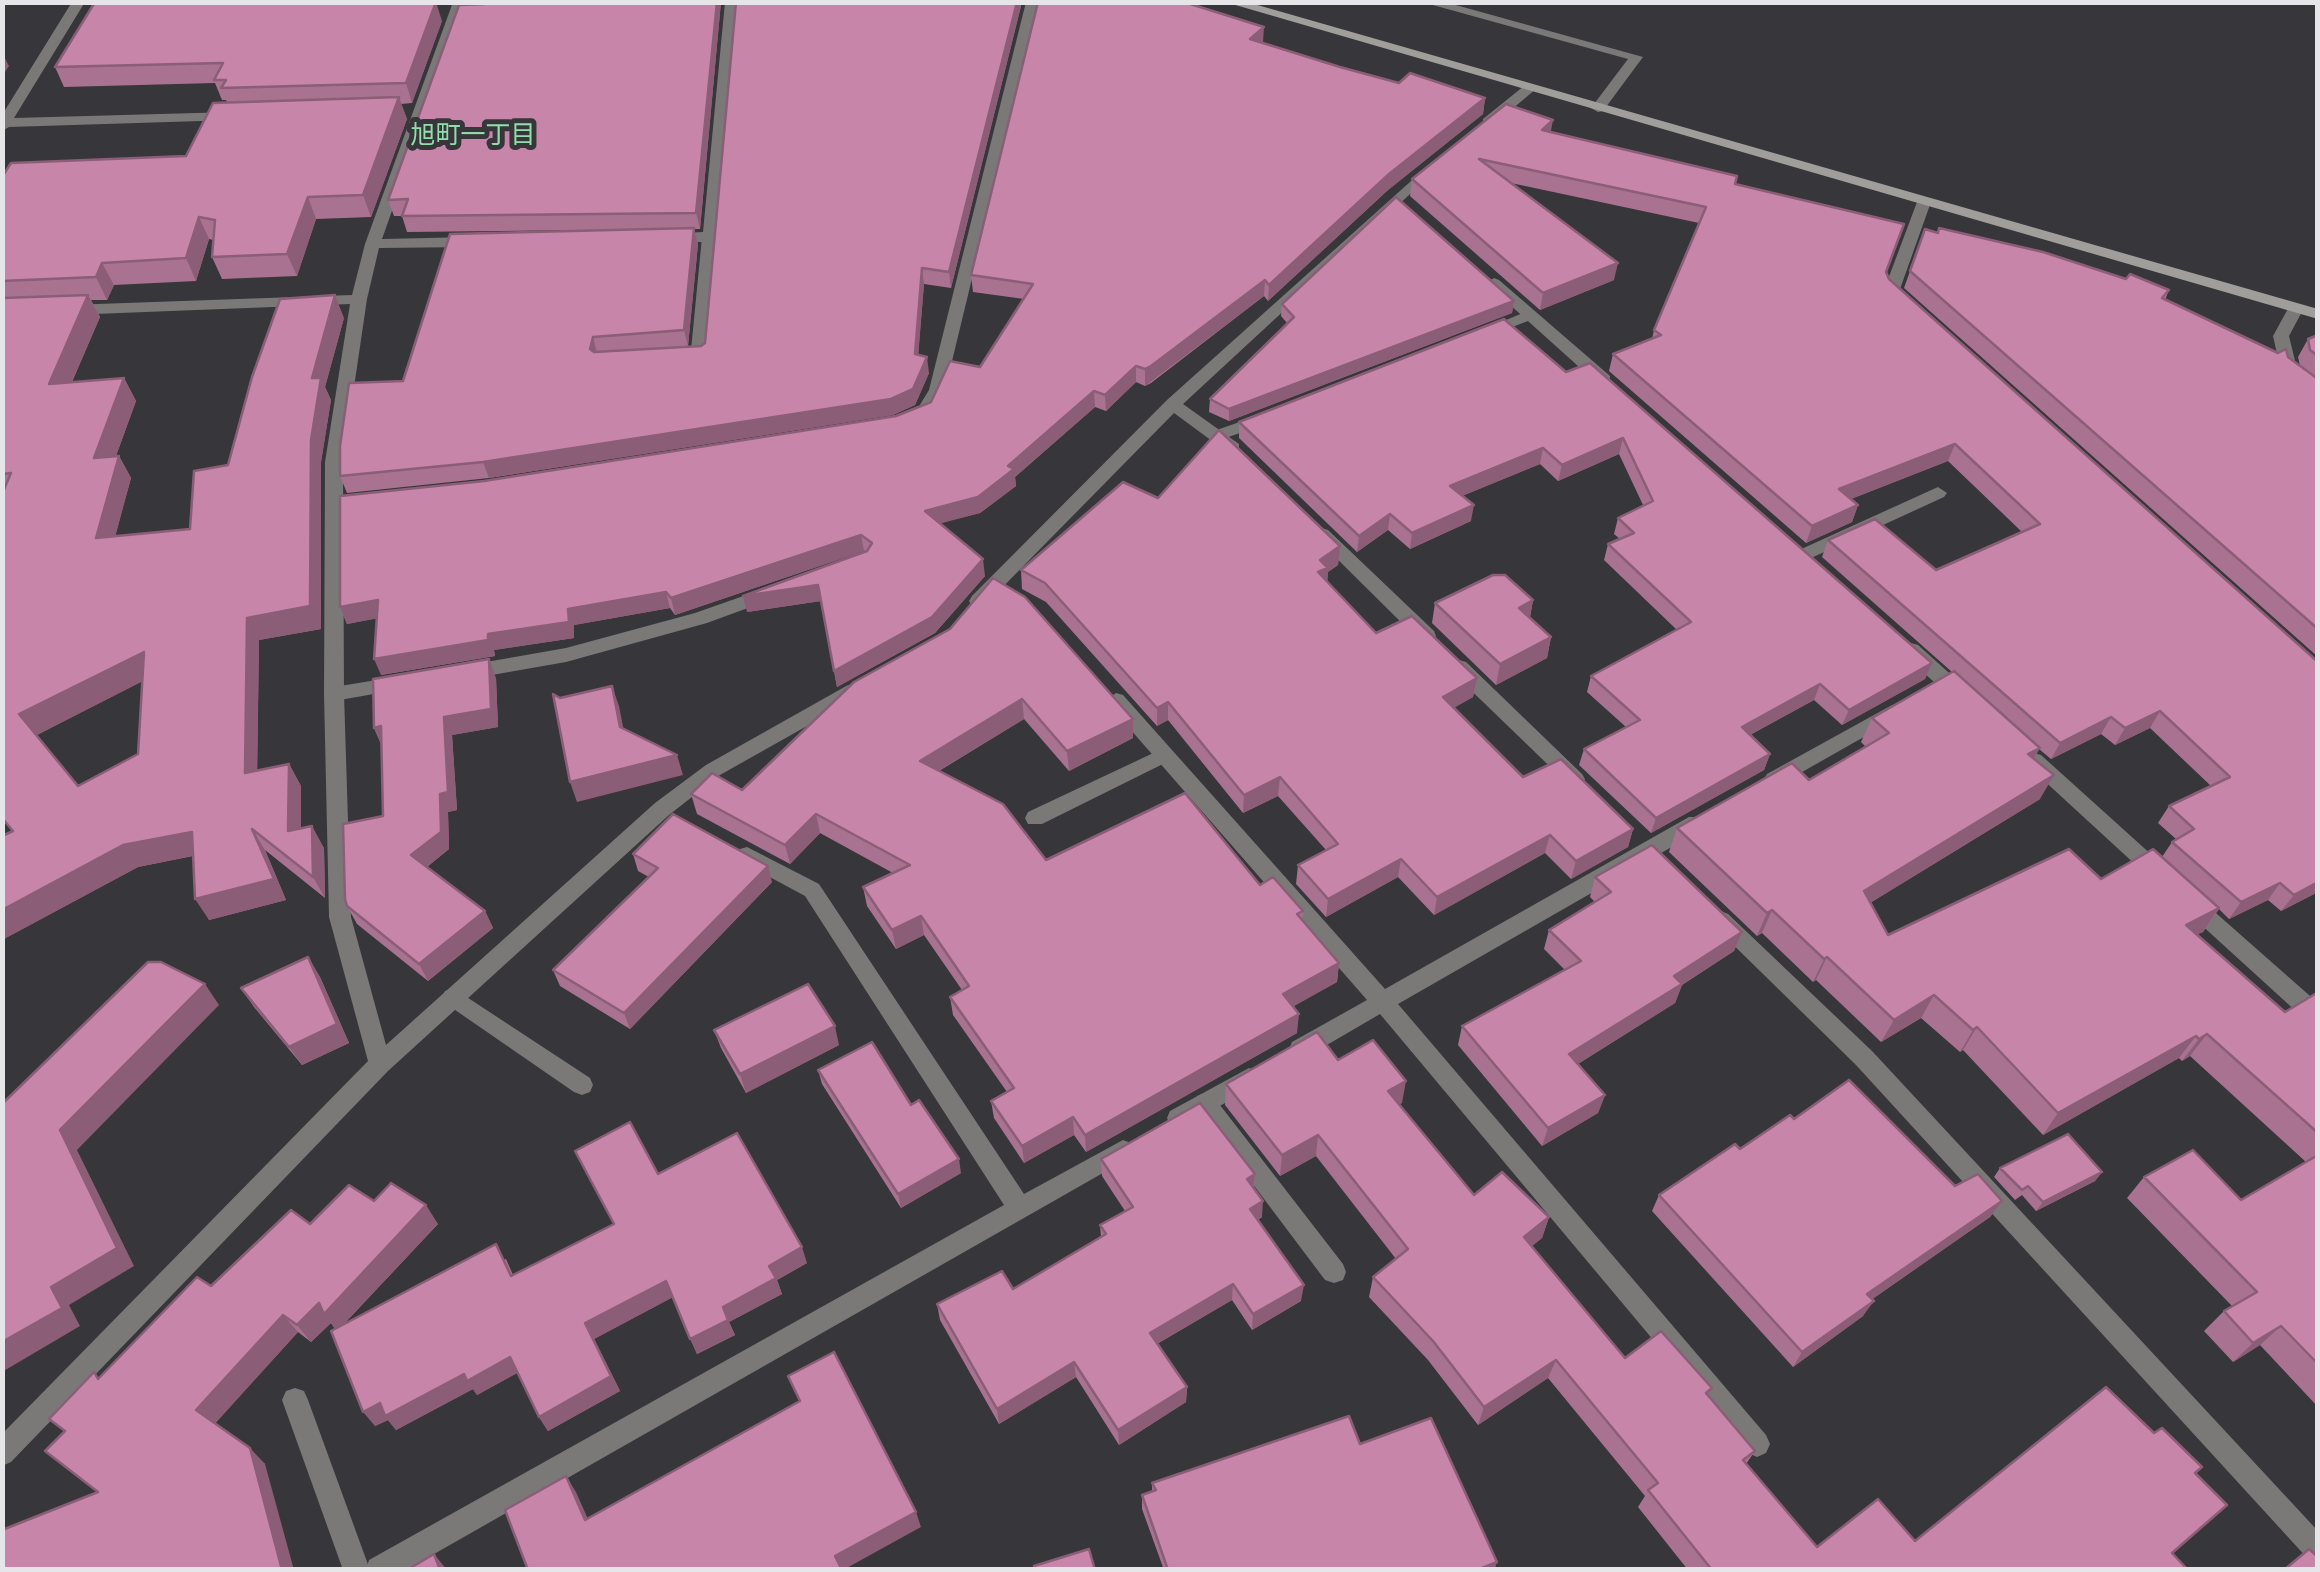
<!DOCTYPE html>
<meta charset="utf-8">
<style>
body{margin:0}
#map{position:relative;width:2320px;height:1572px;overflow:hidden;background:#37363a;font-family:"Work Sans",sans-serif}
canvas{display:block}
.frame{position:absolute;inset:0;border:5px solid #e6e5e7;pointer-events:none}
</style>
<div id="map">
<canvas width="2320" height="1572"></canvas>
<div class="frame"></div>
</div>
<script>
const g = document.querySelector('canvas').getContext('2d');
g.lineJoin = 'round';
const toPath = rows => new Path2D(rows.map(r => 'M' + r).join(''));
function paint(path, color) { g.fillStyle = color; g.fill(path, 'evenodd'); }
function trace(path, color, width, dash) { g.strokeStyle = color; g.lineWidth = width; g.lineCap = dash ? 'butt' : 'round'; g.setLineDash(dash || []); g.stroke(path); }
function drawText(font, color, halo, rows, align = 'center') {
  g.font = font + ' "Work Sans","Noto Sans JP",sans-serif'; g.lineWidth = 10; g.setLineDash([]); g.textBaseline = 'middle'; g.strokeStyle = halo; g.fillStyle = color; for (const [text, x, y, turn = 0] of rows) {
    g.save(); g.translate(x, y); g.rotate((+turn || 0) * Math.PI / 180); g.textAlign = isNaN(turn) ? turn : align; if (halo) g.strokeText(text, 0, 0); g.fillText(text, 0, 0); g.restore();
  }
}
paint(toPath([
 [1422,2,1445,2,1643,57,1603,111,1598,112,1591,108,1628,59,1422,2],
 [710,232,718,237,707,355,699,360,681,361,673,356,675,352,691,350,702,237,710,232],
 [1530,310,1538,315,1536,318,1483,338,1475,333,1530,310],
 [1265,413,1273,418,1271,422,1220,440,1212,435,1214,431,1265,413],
 [1938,487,1947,493,1944,497,1809,559,1797,559,1794,555,1797,551,1938,487],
 [769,587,775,588,778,593,775,598,707,623,566,662,469,679,460,672,469,665,566,648,695,613,769,587],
 [401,676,408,678,411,683,408,688,334,701,324,694,334,687,401,676],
 [1164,748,1174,755,1171,760,1042,824,1028,824,1025,818,1028,812,1164,748],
 [453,988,590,1078,593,1085,590,1092,582,1095,574,1092,445,1003,442,997,445,991,453,988],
 [1205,1093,1213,1096,1343,1264,1346,1272,1343,1280,1334,1283,1325,1280,1197,1110,1194,1103,1197,1096,1205,1093],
 [295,1388,304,1391,308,1400,370,1570,343,1570,282,1400,286,1391,295,1388]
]), '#7a7978');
paint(toPath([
 [72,2,85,2,14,118,233,112,240,116,233,120,9,127,2,131,2,115,72,2],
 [453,2,466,2,382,239,471,237,479,242,471,247,379,248,367,299,343,462,344,694,351,917,386,1045,655,803,706,765,848,685,862,685,865,690,862,695,720,775,669,815,388,1071,11,1462,2,1466,2,1434,368,1061,329,917,324,694,325,462,350,304,69,315,61,310,69,305,352,295,365,244,453,2],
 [725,2,738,2,718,237,710,242,670,242,662,237,665,234,703,232,725,2],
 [1026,2,1039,2,945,390,930,416,917,423,905,423,905,415,918,408,929,390,1026,2],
 [1524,86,1536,89,1493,125,1483,125,1483,119,1524,86],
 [1430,164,1437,168,1435,171,1183,404,1239,444,1239,452,1227,452,1174,413,984,606,972,606,969,601,972,596,1167,400,1430,164],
 [1924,198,1931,202,1900,289,1915,303,1907,308,1884,290,1917,202,1924,198],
 [1494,278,1499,280,1610,376,1610,384,1598,384,1489,286,1486,283,1494,278],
 [2296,303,2304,308,2289,336,2297,369,2318,385,2318,399,2281,371,2273,336,2290,305,2296,303],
 [1322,528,1328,530,1434,631,1436,636,1434,641,1420,641,1316,538,1313,534,1316,530,1322,528],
 [1911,643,1918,645,1967,689,1970,694,1967,699,1953,699,1904,655,1902,650,1904,645,1911,643],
 [1459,660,1466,662,1582,774,1585,779,1582,784,1568,784,1452,672,1450,667,1459,660],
 [1116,693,1123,695,1385,989,1689,817,1703,817,1706,823,1703,829,1398,1004,1766,1435,1770,1444,1766,1453,1757,1457,1748,1453,1380,1014,1308,1056,1300,1059,1292,1056,1289,1049,1292,1042,1367,1000,1109,705,1106,700,1116,693],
 [1892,705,1899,707,1902,712,1899,717,1781,784,1767,784,1764,779,1767,774,1892,705],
 [2034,753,2041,755,2164,866,2167,872,2164,878,2150,878,2027,765,2024,760,2034,753],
 [747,847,819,884,1024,1194,1123,1140,1131,1143,1135,1150,1131,1157,406,1570,366,1570,369,1560,1004,1205,805,896,740,861,737,855,740,849,747,847],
 [2193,897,2200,899,2318,1003,2318,1026,2310,1024,2186,911,2182,905,2186,899,2193,897],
 [1721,911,1728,914,1872,1051,2318,1531,2318,1564,2309,1560,1856,1065,1714,926,1710,920,1714,914,1721,911],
 [1249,1068,1257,1071,1260,1078,1257,1085,1186,1125,1178,1128,1170,1125,1167,1118,1170,1111,1249,1068]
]), '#7a7978');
paint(toPath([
 [1225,2,1247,2,2318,309,2318,319,1225,2]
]), '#9f9e9b');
paint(toPath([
 [485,2,721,2,700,229,694,229,698,244,688,346,701,346,1022,2,951,288,924,284,918,355,929,373,915,405,893,415,489,478,347,493,340,476,403,381,589,230,407,232,402,216,394,216,388,200],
 [442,21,412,103,401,104,407,119,371,217,316,219,297,276,222,279,212,257,213,240,209,239,196,281,114,285,107,300,91,300,100,317,72,382,124,378,136,401,116,456,119,456,131,478,115,536,190,529,228,465,344,318,325,387,331,400,321,462,321,629,259,640,257,770,289,764,301,786,301,828,324,848,325,898,265,850,286,900,209,920,193,856,138,867,2,940,2,836,12,831,2,819,2,177,186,156,227,102,226,100,222,100,215,83,64,87,55,67],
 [142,681,138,754,78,786,37,735],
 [1263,43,1340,67,1399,83,1485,98,1483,114,1388,190,1268,301,1264,296,1151,383,1145,386,1136,382,1106,411,1095,407,1015,477,1016,486,980,513,940,523,985,576,935,633,837,687,821,601,747,612,865,552,864,551,675,615,670,608,574,625,574,638,494,650,495,656,381,675,377,618,347,624,340,607,484,481,896,416,931,402,980,367,1024,299,973,292,971,275],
 [1551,133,1735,184,1887,272,1889,279,2318,662,2318,892,2281,911,2268,900,2229,919,2219,909,2203,932,2197,934,2285,1012,2318,996,2318,1407,2260,1345,2233,1362,2204,1331,2224,1311,2232,1306,2127,1198,2144,1177,2241,1200,2306,1162,2190,1056,2182,1061,2179,1058,2043,1135,1963,1050,1960,1052,1921,1018,1881,1042,1816,980,1813,982,1762,933,1757,936,1669,852,1677,828,1809,780,1866,747,1861,742,1872,718,1952,672,1822,557,1828,540,1936,570,2022,532,1948,461,1851,499,1858,505,1852,522,1806,543,1609,371,1613,354,1652,339,1654,330,1699,223,1511,183,1614,280,1540,310,1410,196,1412,179],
 [2150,728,2211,786,2169,806,2158,823,2176,839,2172,842,2162,857,2101,879,1888,935,1870,903,2040,799,2034,759,2039,749,2051,759,2101,734,2115,745],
 [1925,229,2169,290,2165,300,2288,357,2300,366,2298,357,2308,339,2318,335,2318,657,1904,288],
 [1514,301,1512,313,1229,421,1209,412,1210,399,1287,323,1281,316,1282,304],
 [1566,372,1932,663,1925,679,1842,725,1814,700,1750,735,1770,754,1764,770,1651,833,1579,765,1584,749,1626,727,1587,692,1591,676,1677,630,1604,560,1608,544,1620,539,1614,534,1618,518,1643,505,1619,454,1558,481,1540,464,1462,496,1471,521,1410,549,1388,530,1357,552,1239,438,1239,422],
 [1158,498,1340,546,1338,565,1328,572,1327,582,1376,633,1477,678,1473,697,1453,708,1523,777,1633,829,1628,847,1571,879,1545,853,1434,915,1398,877,1326,917,1296,884,1298,865,1326,850,1278,796,1243,813,1168,720,1157,726,1046,602,1022,589,1021,570],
 [1533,600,1530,618,1551,637,1547,658,1496,685,1432,623,1435,603],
 [950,629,1133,738,1069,771,1024,719,939,771,1046,860,1260,885,1303,911,1302,921,1339,963,1337,982,1293,1006,1297,1033,1086,1152,1074,1135,1024,1163,994,1118,991,1101,1007,1092,953,1015,950,997,962,990,924,935,896,949,867,906,863,887,893,873,820,833,790,864,697,814,691,794,742,790],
 [496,678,498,727,452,735,457,810,448,812,449,849,427,867,485,911,493,928,428,981,357,924,347,906,383,816,381,744,374,728],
 [633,854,772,882,630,1029,560,986,553,970,649,877,638,871],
 [1595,877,1742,932,1734,951,1682,985,1675,1003,1578,1064,1605,1095,1598,1113,1542,1146,1458,1045,1462,1026,1565,970,1544,949,1549,930,1595,902,1590,897],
 [308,957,320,977,349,1043,302,1065,254,1007,241,988],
 [714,1030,839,1045,746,1093,721,1048],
 [1338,1060,1402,1103,1399,1104,1474,1195,1549,1217,1542,1238,1532,1246,1625,1358,1708,1395,1755,1451,1746,1464,1817,1547,1915,1541,2195,1473,2172,1553,2188,1570,1688,1570,1638,1507,1645,1496,1548,1378,1478,1425,1428,1360,1369,1297,1373,1277,1396,1259,1316,1156,1280,1176,1225,1105,1226,1084],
 [818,1070,911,1105,961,1173,901,1208,822,1084],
 [1794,1119,1955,1186,2002,1201,1990,1217,1872,1299,1863,1316,1793,1367,1652,1211,1659,1195],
 [1101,1159,1255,1174,1254,1188,1262,1217,1258,1220,1301,1301,1252,1330,1232,1300,1157,1344,1187,1387,1186,1402,1119,1445,1076,1377,999,1424,940,1320,937,1304,1013,1289,1101,1237,1100,1225,1125,1211,1102,1176],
 [2000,1168,2102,1172,2095,1181,2036,1211,2022,1195,2015,1200,1994,1177],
 [658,1174,807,1263,777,1280,782,1294,729,1322,735,1335,697,1354,673,1297,594,1339,620,1391,548,1431,539,1417,517,1373,477,1395,473,1389,396,1430,388,1420,375,1426,335,1329,331,1323,311,1342,298,1332,215,1423,265,1464,97,1492,65,1432,100,1377,211,1286,310,1224,374,1201,438,1224,344,1324,506,1259,513,1275,613,1224],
 [1360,1444,1497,1562,1494,1570,1164,1570,1142,1509,1142,1495,1152,1492,1152,1483]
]), '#aa7291');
paint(toPath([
 [436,2,442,21,412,103,406,83],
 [717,2,721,2,700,229,696,213],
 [1017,2,1022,2,951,288,949,272],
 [1264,27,1263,43,1250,39],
 [2,53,9,66,2,76],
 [399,97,407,119,371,217,363,195],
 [1485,98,1483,114,1388,190,1268,301,1269,285,1389,174],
 [1553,120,1550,136,1542,130],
 [308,197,316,219,297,276,287,254],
 [199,217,209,239,196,281,186,258],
 [694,228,698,244,688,346,684,330],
 [102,263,114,285,107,300,96,277],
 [1618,263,1614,280,1540,310,1543,293],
 [922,268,924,284,917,371,915,354],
 [1265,280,1264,296,1145,386,1145,369],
 [88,295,100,317,61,406,49,384],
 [335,295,344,318,325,387,331,400,321,462,321,629,259,640,257,794,245,773,247,618],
 [1514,301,1512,313,1229,421,1229,409],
 [593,337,597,353,594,365,590,349],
 [927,357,929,373,915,405,893,415,489,478,483,462],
 [1136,366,1136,382,1106,411,1105,395],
 [124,378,136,401,107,480,94,458],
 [1094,391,1095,407,1015,477,1016,486,980,513,927,527,925,511,1008,466],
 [1623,438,1619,454,1558,481,1562,465],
 [1955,444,1948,461,1833,506,1839,489],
 [1543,448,1540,464,1447,502,1450,486],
 [119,456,131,478,109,560,96,538],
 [1474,505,1471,521,1410,549,1412,533],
 [1858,505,1852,522,1806,543,1812,526],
 [1390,514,1388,530,1357,552,1359,536],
 [861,535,864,551,675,615,671,598],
 [1340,546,1338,565,1328,572,1327,587,1317,591,1320,560],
 [983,559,985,576,935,633,837,687,834,671],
 [818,585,821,601,747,612,743,596],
 [666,592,670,608,574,625,574,638,494,650,495,656,381,675,374,659,488,634,568,609],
 [378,600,385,617,347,624,340,607],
 [1533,600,1529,621,1519,608],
 [1551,637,1547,658,1496,685,1500,664],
 [144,652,157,674,35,736,19,714],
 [489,659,496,678,498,727,452,735,457,810,448,812,449,849,420,872,411,855,444,717],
 [1932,663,1925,679,1842,725,1849,710],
 [1477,678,1473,697,1440,716,1443,697],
 [1820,684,1814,700,1736,742,1742,727],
 [612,686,619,706,627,747,620,727],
 [1022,699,1024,719,923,780,920,761],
 [1168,702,1168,720,1157,726,1157,708],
 [2160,711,2150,728,2115,745,2125,728],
 [2111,717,2101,734,2051,759,2060,743],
 [1133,719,1133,738,1069,771,1067,751],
 [381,726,382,746,374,728],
 [2040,748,2026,772,2028,754],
 [1770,754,1764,770,1651,833,1656,818],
 [677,755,683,775,577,802,570,782],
 [289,764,301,786,301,852,288,831],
 [2054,775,2040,799,1852,914,1864,891],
 [1280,777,1278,796,1243,813,1244,795],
 [816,814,820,833,790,864,785,845],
 [312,826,324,848,325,898,313,877],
 [252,829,265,850,286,900,209,920,195,899],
 [1633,829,1628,847,1571,879,1576,861],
 [192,832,206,853,138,867,2,940,2,910,123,845],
 [1550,835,1545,853,1434,915,1437,897],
 [1401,859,1398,877,1326,917,1328,899],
 [768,866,772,882,630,1029,624,1013],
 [2318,882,2318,892,2281,911,2294,895],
 [2280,883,2268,900,2229,919,2241,902],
 [2219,908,2203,932,2170,948,2186,925],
 [1772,910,1762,933,1757,936,1767,913],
 [485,911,493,928,428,981,419,964],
 [921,916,924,935,896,949,892,930],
 [1742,932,1734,951,1682,985,1675,1003,1563,1073,1569,1054,1674,976],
 [308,957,320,977,349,1043,302,1065,289,1047],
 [1827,957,1816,980,1813,982,1824,959],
 [1339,963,1337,982,1282,1013,1283,994],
 [205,984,219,1005,77,1150,134,1266,69,1305,80,1326,2,1372,2,1342,51,1287,60,1130],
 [1934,995,1921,1018,1881,1042,1894,1020],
 [1299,1014,1297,1033,1086,1152,1085,1135],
 [835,1026,839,1045,746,1093,740,1074],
 [1977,1027,1963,1050,1960,1052,1973,1030],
 [2207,1034,2190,1056,2182,1061,2199,1039],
 [2196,1036,2179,1058,2043,1135,2058,1113],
 [1406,1081,1402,1103,1384,1113,1388,1091],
 [1605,1095,1598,1113,1542,1146,1548,1128],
 [1073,1117,1074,1135,1024,1163,1022,1146],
 [1318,1135,1316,1156,1280,1176,1282,1155],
 [959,1159,961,1173,901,1208,898,1194],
 [2102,1172,2095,1181,2036,1211,2043,1202],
 [1255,1174,1253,1191,1247,1179],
 [1263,1201,1262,1217,1249,1225,1250,1209],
 [2002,1201,1990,1217,1857,1310,1867,1294],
 [426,1205,438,1224,337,1331,331,1323,311,1342,297,1325],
 [1549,1217,1542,1238,1518,1257,1524,1237],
 [802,1247,807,1263,777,1280,782,1294,729,1322,735,1335,697,1354,690,1339,723,1307,769,1266],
 [666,1281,673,1297,594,1339,620,1391,548,1431,539,1417,585,1323],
 [1233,1284,1232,1300,1150,1348,1150,1333],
 [1304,1285,1301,1301,1252,1330,1253,1314],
 [1874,1301,1863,1316,1793,1367,1802,1352],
 [283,1315,298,1332,213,1426,196,1410],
 [2281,1326,2260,1345,2233,1362,2253,1343],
 [510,1357,519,1372,477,1395,473,1389,396,1430,388,1420,375,1426,363,1412,380,1403],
 [1556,1360,1548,1378,1478,1425,1484,1407],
 [1074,1362,1076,1377,999,1424,997,1409],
 [1187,1387,1186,1402,1119,1445,1118,1430],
 [250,1448,265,1464,294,1570,282,1570],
 [566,1476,576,1492,595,1535,585,1520],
 [916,1512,921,1527,843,1570,840,1570,835,1556],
 [434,1554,447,1570,440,1570],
 [1497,1562,1494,1570,1477,1570]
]), '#8b5d76');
const building = toPath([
 [95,2,391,3,436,2,406,83,221,88,226,80,214,80,223,63,55,67,95,2],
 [485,2,717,2,696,213,402,216,408,199,388,200,459,5,484,4,485,2],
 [736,2,1017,2,949,272,922,268,915,354,927,357,913,389,891,399,483,462,340,476,340,446,349,383,403,381,450,234,694,228,684,330,593,337,590,349,594,352,701,346,705,343,736,2],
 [1038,2,1184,2,1264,27,1250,39,1340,67,1399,83,1410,73,1485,98,1389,174,1269,285,1265,280,1151,366,1145,369,1136,366,1105,395,1094,391,1008,466,1014,469,978,497,925,511,983,559,932,617,834,671,818,585,743,596,867,551,872,543,861,535,671,598,666,592,568,609,569,622,488,634,488,640,374,659,378,600,340,607,340,496,484,481,896,416,931,402,950,361,980,367,1033,284,971,275,1038,2],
 [399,97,363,195,308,197,287,254,212,257,215,220,199,217,186,258,102,263,96,277,2,281,2,177,11,163,186,156,213,103,399,97],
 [1506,104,1553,120,1542,130,1737,176,1735,184,1904,224,1886,272,1889,279,2318,662,2318,882,2294,895,2280,883,2241,902,2172,842,2194,829,2169,806,2230,777,2160,711,2125,728,2111,717,2060,743,1828,540,1875,519,1936,570,2040,524,1955,444,1839,489,1858,505,1812,526,1613,354,1661,335,1654,330,1706,207,1479,159,1618,263,1543,293,1412,179,1506,104],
 [1396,197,1514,301,1229,409,1210,399,1294,317,1282,304,1396,197],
 [1939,228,2043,252,2126,279,2130,274,2169,290,2162,298,2278,353,2286,349,2288,357,2318,379,2318,629,1910,271,1925,229,1938,233,1939,228],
 [88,295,49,384,124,378,94,458,119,456,96,538,190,529,194,471,228,465,252,377,280,299,335,295,312,378,321,378,311,440,310,606,247,618,245,773,289,764,288,831,312,826,313,877,252,829,274,879,195,899,192,832,123,845,2,910,2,836,13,831,2,818,2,494,11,473,2,474,2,298,88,295],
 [144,652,138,754,78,786,19,714,144,652],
 [1504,319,1566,372,1590,363,1932,663,1849,710,1820,684,1742,727,1770,754,1656,818,1584,749,1640,720,1591,676,1691,622,1608,544,1634,533,1618,518,1653,501,1623,438,1562,465,1543,448,1450,486,1474,505,1412,533,1390,514,1359,536,1239,422,1504,319],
 [2318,335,2318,356,2310,350,2308,339,2318,335],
 [1219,430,1340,546,1320,560,1328,568,1318,572,1376,633,1412,616,1477,678,1443,697,1523,777,1561,759,1633,829,1576,861,1550,835,1437,897,1401,859,1328,899,1298,865,1338,844,1280,777,1244,795,1168,702,1157,708,1045,583,1021,570,1123,482,1158,498,1219,430],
 [1493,575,1505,575,1533,600,1519,608,1551,637,1500,664,1435,603,1493,575],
 [993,578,1025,597,1133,719,1067,751,1022,699,920,761,1003,804,1046,860,1185,793,1260,885,1273,877,1303,911,1297,914,1339,963,1283,994,1299,1014,1085,1135,1073,1117,1022,1146,991,1101,1014,1088,950,997,969,986,921,916,892,930,863,887,910,865,816,814,785,845,691,794,712,773,742,790,854,682,950,629,993,578],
 [489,659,491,709,444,717,448,792,440,794,441,832,411,855,485,911,419,964,347,906,345,899,343,824,383,816,381,726,374,728,373,679,489,659],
 [1954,671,2040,748,2028,754,2054,775,1864,891,1888,935,2069,849,2101,879,2153,849,2219,908,2186,925,2285,1012,2315,994,2318,996,2318,1133,2207,1034,2199,1039,2196,1036,2058,1113,1977,1027,1973,1030,1934,995,1894,1020,1827,957,1824,959,1772,910,1767,913,1677,828,1792,763,1809,780,1889,733,1872,718,1954,671],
 [612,686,620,727,677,755,570,782,553,694,560,698,612,686],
 [673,814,768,866,624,1013,553,970,658,868,633,854,673,814],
 [1652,845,1742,932,1674,976,1682,984,1569,1054,1605,1095,1548,1128,1462,1026,1581,961,1549,930,1611,892,1595,877,1652,845],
 [308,957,337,1024,289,1047,241,988,308,957],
 [148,962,161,962,205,984,60,1130,117,1248,51,1287,62,1308,2,1342,2,1104,148,962],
 [808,984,835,1026,740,1074,714,1030,808,984],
 [1317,1032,1338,1060,1373,1040,1406,1081,1388,1091,1474,1195,1502,1172,1549,1217,1524,1237,1625,1358,1661,1331,1712,1388,1706,1393,1755,1451,1743,1460,1817,1547,1878,1499,1915,1541,2106,1387,2154,1433,2162,1428,2202,1467,2195,1473,2227,1505,2172,1553,2188,1570,1712,1570,1648,1490,1658,1483,1556,1360,1484,1407,1433,1341,1373,1277,1408,1249,1318,1135,1282,1155,1226,1084,1317,1032],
 [872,1042,911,1105,919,1100,959,1159,898,1194,818,1070,872,1042],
 [1849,1080,1955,1186,1978,1174,2002,1201,1867,1294,1874,1301,1802,1352,1659,1195,1735,1144,1740,1149,1790,1115,1794,1119,1849,1080],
 [1200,1103,1255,1174,1247,1179,1263,1201,1250,1209,1304,1285,1253,1314,1233,1284,1150,1333,1187,1387,1118,1430,1074,1362,997,1409,937,1304,1002,1271,1013,1289,1106,1234,1100,1225,1133,1207,1101,1159,1200,1103],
 [630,1122,658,1174,737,1133,802,1247,769,1266,776,1278,723,1307,728,1320,690,1339,666,1281,585,1323,611,1376,539,1417,510,1357,467,1381,464,1374,385,1416,380,1403,363,1412,331,1331,496,1244,511,1276,614,1224,575,1151,630,1122],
 [2068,1134,2102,1172,2043,1202,2028,1186,2022,1190,2000,1168,2068,1134],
 [2193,1150,2241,1200,2318,1155,2318,1364,2281,1326,2253,1343,2224,1311,2257,1292,2144,1177,2193,1150],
 [391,1183,426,1205,324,1314,319,1303,297,1325,283,1315,196,1410,250,1448,282,1570,2,1570,2,1530,98,1492,45,1451,65,1431,49,1419,94,1372,98,1379,197,1277,211,1286,291,1210,310,1224,349,1185,374,1201,391,1183],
 [834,1352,916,1512,835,1556,842,1570,528,1570,505,1510,566,1476,585,1520,800,1401,788,1376,834,1352],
 [1349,1416,1360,1444,1431,1418,1497,1562,1477,1570,1168,1570,1142,1495,1156,1490,1152,1483,1349,1416],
 [1089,1549,1095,1570,1035,1570,1034,1566,1089,1549],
 [2309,1549,2318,1557,2318,1570,2284,1570,2309,1549],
 [434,1554,440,1570,407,1570,434,1554]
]);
paint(building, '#c685a9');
trace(building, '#8b5d76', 2.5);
drawText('25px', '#92dcad', '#37363a', [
 ["旭町一丁目",473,136]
]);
</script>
